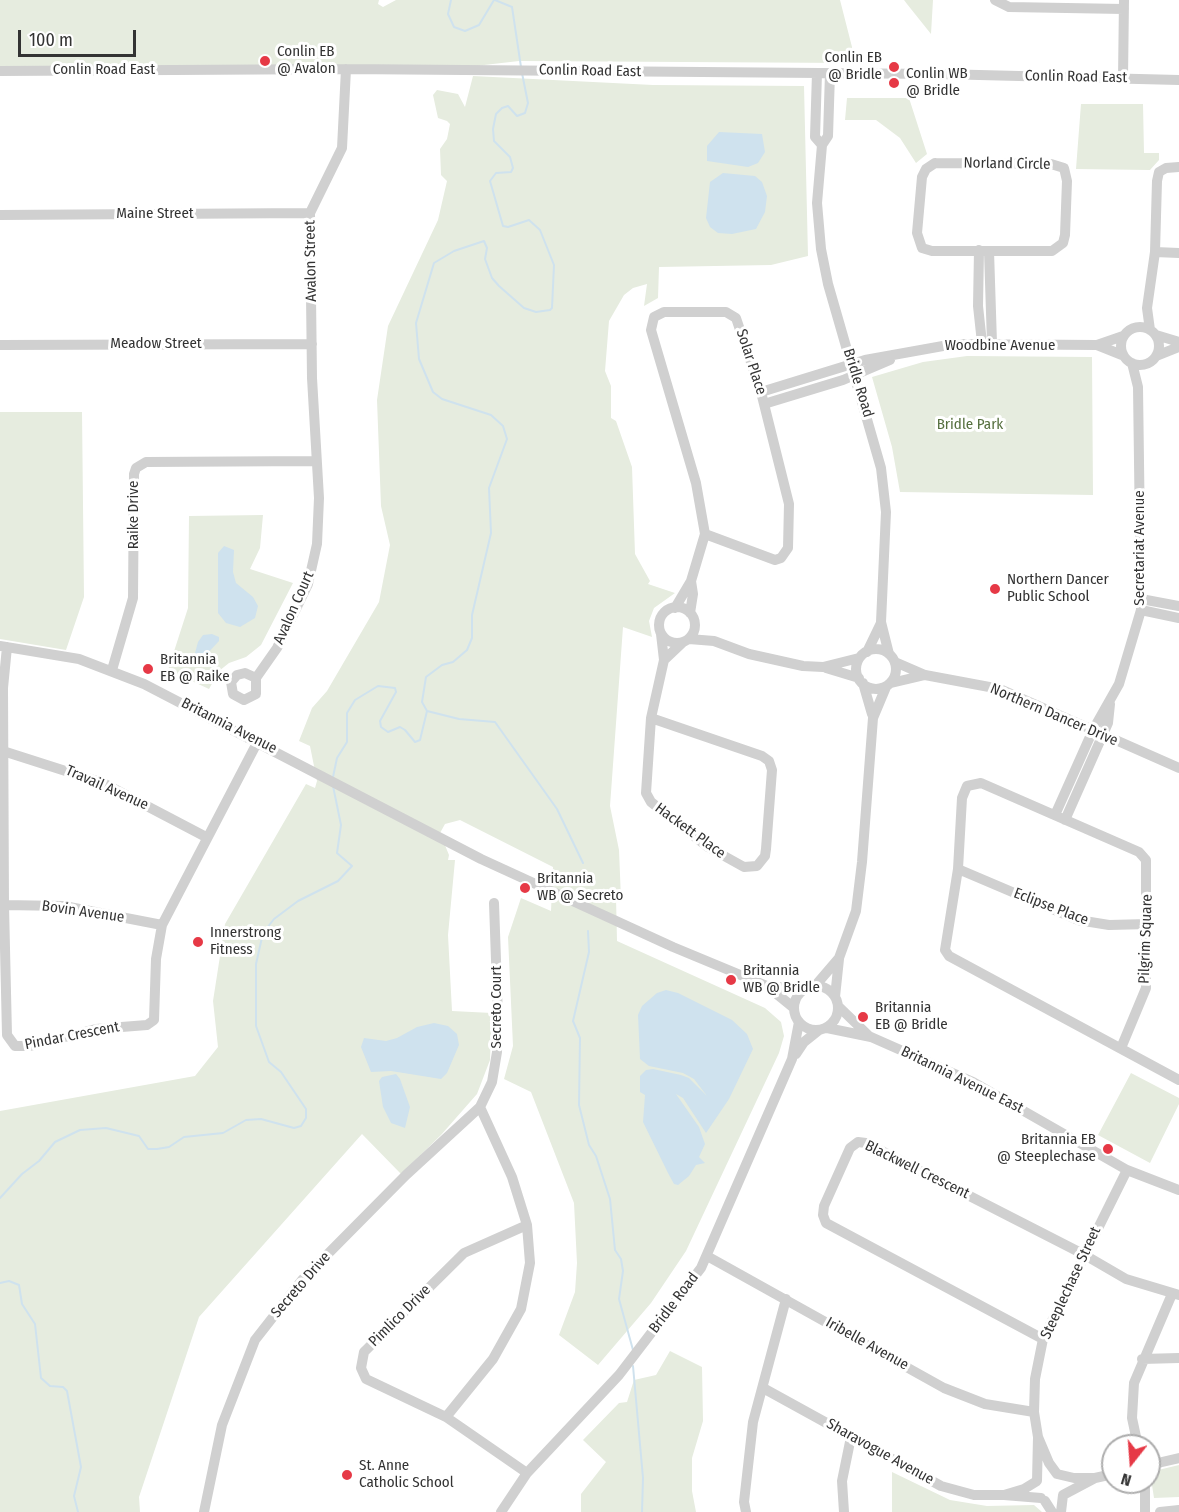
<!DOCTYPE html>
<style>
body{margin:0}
#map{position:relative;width:1179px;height:1512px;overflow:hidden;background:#fff;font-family:"Fira Sans Condensed",sans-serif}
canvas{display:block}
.north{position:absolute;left:1101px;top:1434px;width:60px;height:60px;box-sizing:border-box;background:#fff;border:2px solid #adadad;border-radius:50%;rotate:197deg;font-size:16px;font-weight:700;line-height:24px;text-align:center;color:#333}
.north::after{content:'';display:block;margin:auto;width:21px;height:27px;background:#e63946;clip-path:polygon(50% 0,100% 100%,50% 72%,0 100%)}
.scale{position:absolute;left:18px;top:30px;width:118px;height:27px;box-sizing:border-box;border:3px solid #333;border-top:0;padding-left:8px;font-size:18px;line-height:21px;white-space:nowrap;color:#333;-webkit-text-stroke:4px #fff;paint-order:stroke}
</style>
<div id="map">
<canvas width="1179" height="1512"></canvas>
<div class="north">N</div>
<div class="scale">100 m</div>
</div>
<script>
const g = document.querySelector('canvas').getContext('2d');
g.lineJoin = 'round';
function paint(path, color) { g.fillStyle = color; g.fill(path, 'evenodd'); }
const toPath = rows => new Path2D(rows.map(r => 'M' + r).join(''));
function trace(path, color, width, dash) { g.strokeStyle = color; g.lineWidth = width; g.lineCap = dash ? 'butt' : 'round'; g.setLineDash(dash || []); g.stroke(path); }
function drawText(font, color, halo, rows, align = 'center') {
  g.font = font + ' "Fira Sans Condensed",sans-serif'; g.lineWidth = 6; g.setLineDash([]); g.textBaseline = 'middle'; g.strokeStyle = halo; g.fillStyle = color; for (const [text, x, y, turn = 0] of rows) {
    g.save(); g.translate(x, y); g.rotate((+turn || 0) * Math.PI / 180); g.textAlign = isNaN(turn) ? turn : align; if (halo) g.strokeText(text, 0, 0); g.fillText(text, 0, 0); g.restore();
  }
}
paint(toPath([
 [0,0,379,0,378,4,383,7,396,0,840,0,852,47,849,63,519,61,458,68,0,70],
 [904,0,933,0,931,34,907,4],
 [473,76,653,85,804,86,808,256,771,265,659,267,658,298,644,306,647,284,633,288,624,295,609,321,605,371,611,386,611,418,616,421,632,467,635,554,650,581,648,584,675,593,654,608,649,621,652,637,623,627,610,806,619,850,621,899,616,897,617,941,765,1008,781,1022,784,1036,779,1053,686,1251,651,1303,598,1365,559,1335,575,1292,577,1263,574,1203,531,1092,504,1079,513,1046,508,937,521,898,551,911,553,867,460,820,445,824,440,833,449,855,448,860,455,860,448,935,452,1011,492,1013,490,1060,477,1094,441,1135,401,1174,362,1134,199,1317,139,1497,140,1512,0,1512,0,1111,195,1076,218,1047,213,1001,225,924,306,784,315,788,317,781,310,746,299,741,312,708,327,691,379,602,390,545,381,506,377,400,388,326,438,220,447,181,441,175,440,149,447,139,450,124,447,121,438,118,433,95,437,90,458,94,465,107],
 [847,98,909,98,927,154,916,163,900,138,876,120,845,120],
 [1081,104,1143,104,1144,153,1159,153,1159,160,1150,170,1076,169],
 [967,356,1092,357,1093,495,900,492,892,447,872,377,923,362],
 [0,412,82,412,84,597,66,650,0,639],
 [263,515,260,548,250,569,293,583,261,645,246,657,229,663,219,671,209,689,168,670,188,608,189,516],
 [1131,1073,1179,1098,1179,1104,1150,1163,1098,1135],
 [670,1351,702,1367,703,1421,692,1458,692,1491,696,1512,581,1512,581,1494,606,1462,583,1440,619,1403,627,1402,634,1380,656,1375],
 [1179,1465,1179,1497,1154,1498,1150,1472],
 [892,1472,950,1500,987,1506,1034,1505,1042,1512,892,1512]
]), '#e6ecdf');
paint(toPath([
 [719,132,762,134,765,152,758,163,748,167,707,161,707,146],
 [723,173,755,176,762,182,767,196,765,212,756,229,732,234,718,233,710,227,706,218,710,182],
 [224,546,234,550,233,572,236,583,253,597,258,606,255,618,240,627,226,623,218,613,218,553],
 [212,634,219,637,219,641,204,657,198,655,195,653,198,642,203,635],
 [666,990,678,993,732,1020,747,1034,753,1049,729,1099,706,1133,683,1098,676,1094,699,1127,705,1144,699,1157,705,1163,696,1165,689,1176,678,1185,674,1184,668,1173,643,1122,645,1095,640,1092,640,1076,646,1070,653,1069,681,1075,689,1078,707,1096,694,1079,683,1073,649,1066,640,1059,638,1015,642,1006,657,993],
 [434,1023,448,1026,457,1034,459,1045,447,1073,441,1079,391,1071,371,1072,361,1047,364,1038,386,1041,397,1038,417,1027],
 [396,1074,400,1079,410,1107,405,1128,391,1123,383,1107,379,1081,382,1077]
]), '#cfe2ee');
trace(toPath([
 [451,0,448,14,454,27,465,31,479,25,494,0],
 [495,0,512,7,521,67],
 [427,711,459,719,495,722,557,809,583,863],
 [333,777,337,758,347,742,347,713,355,700,378,686,395,688,396,692,380,721,381,727,388,732,400,727,405,730,415,742,420,740,427,711,422,702,426,677,442,665,453,662,467,650,472,638,472,615,491,533,489,488,507,439,503,426,491,415,442,399,433,392,419,359,416,323,434,263,454,251,484,241,487,248,485,259,492,278,499,286,524,308,536,312,550,310,552,308,554,265,540,230,529,220,508,227,503,226,490,181,496,173,511,172,513,168,510,157,494,141,493,129,496,114,502,108,508,106,517,116,525,113,528,103,522,73],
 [588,931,589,952,573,1021,580,1038,579,1105,589,1145,596,1156,610,1199,615,1250,621,1259,623,1271,619,1299,633,1350],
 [0,1198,22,1174,39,1161,55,1142,80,1130,106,1128,139,1136,148,1149,157,1149,169,1147,184,1137,223,1133,246,1120,261,1119,294,1128,301,1126,306,1118,306,1109,281,1072,269,1062,256,1026,256,964,263,933,274,919,298,901,338,881,352,866,337,853,341,825,333,786],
 [0,1283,9,1281,19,1285,22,1304,35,1324,41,1378,50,1386,63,1387,67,1391,81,1467,74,1496,78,1512],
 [633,1366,643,1478,642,1512]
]), '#cfe2ee', 2);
trace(toPath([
 [995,0,1009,7,1124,9],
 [0,71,346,69,939,74,1179,80],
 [817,73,815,137,822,145],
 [830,73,828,136,822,145,817,203,821,249,828,284,881,468,886,512,881,622,889,654],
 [1123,78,1124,0],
 [935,163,1051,164,1064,168,1067,181,1065,235,1063,243,1052,251,932,251,922,248,917,233,922,177,926,169,935,163],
 [0,215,310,213],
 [979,250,978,306,982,343],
 [989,251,992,343],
 [1155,252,1179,253],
 '1121 346a19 19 0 1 1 38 0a19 19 0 1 1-38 0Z',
 [1150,330,1147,308,1155,252,1157,181,1159,172,1166,168,1179,167],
 [1156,335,1179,342],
 [0,345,312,344],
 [1097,345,1123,336],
 [1156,356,1179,347],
 [761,392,865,360,954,344,1097,345,1122,355],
 [764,404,843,380,890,360],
 [1141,599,1179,606],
 '659 625a18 18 0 1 1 36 0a18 18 0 1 1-36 0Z',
 [675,608,691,581,705,534,775,560,781,558,788,548,789,504,761,392,736,318,726,312,664,312,654,317,651,330,696,483,705,534],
 [1141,610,1179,618],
 [690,613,693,594,691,581],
 [689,639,714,641,749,654,803,666,823,667,859,658],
 [0,646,79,659,144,684,481,859,673,947,767,986,794,1008],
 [7,647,3,688,4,905,7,1035,15,1046,30,1046,96,1029,147,1025,154,1020,156,959,162,925,258,741],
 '856 669a20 20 0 1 1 40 0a20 20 0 1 1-40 0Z',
 [867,652,881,623],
 [664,660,683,642],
 [895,662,925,675,1000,689,1179,768],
 [826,668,859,678],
 [112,670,133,598,134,474,136,468,146,462,316,461],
 [256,678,245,673,237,675,231,682,233,694,244,700,256,694,256,678,277,648,308,584,317,544,319,498,312,378,310,213,342,148,346,69],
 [863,683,872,714],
 [891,683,925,675],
 [651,718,762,756,769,761,772,770,766,849,765,856,757,866,744,867,708,847,651,802,646,793,651,718,664,660,661,634],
 [3,751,103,783,206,837],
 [1055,815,1093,730,1119,684,1141,610,1138,387,1132,363],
 [1065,820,1108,723,1110,704],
 [958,869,1078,920,1109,925,1148,924],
 [4,905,64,906,162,925],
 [767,986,805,989],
 [815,986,839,958,856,911,862,862,873,718,886,687],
 '794 1008a22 22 0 1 1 44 0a22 22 0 1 1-44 0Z',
 [835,997,839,959],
 [838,1006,868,1035],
 [827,1028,871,1037,973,1082,1127,1170,1179,1190],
 [1121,1048,1146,988,1146,860,1139,852,981,783,967,786,962,798,958,869,945,950,949,956,1179,1080],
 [796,1054,804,1042,819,1030],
 [527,1225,464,1253,364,1352,361,1368,366,1379,446,1417,527,1473],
 [707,1256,944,1388,985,1404,1034,1412],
 [1043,1339,826,1223,823,1215,824,1206,850,1148,858,1142,866,1143,1083,1254,1126,1279,1179,1295],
 [1142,1359,1179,1358],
 [763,1388,941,1486,974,1495,1004,1495],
 [446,1417,493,1359,521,1309,530,1263,527,1225,512,1177,480,1107],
 [1038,1437,1034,1412,1035,1379,1043,1339,1127,1170],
 [1138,1446,1132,1418,1134,1383,1172,1294],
 [1149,1465,1179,1458],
 [1095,1478,1113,1474],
 [1145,1482,1145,1512],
 [1041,1498,1004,1495,1024,1489,1037,1481,1038,1437,1049,1463,1057,1474,1074,1478,1095,1478,1063,1495,1061,1512],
 [1045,1501,1052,1512],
 [204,1512,222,1425,255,1340,302,1280,406,1175,480,1107,492,1082,497,1052,498,1017,494,903],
 [501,1512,527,1473,619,1375,701,1268,792,1059,799,1022],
 [746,1512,744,1502,753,1422,786,1299],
 [844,1512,842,1481,851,1437],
 [1160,1512,1179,1510]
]), '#d0d0d0', 10);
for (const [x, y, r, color] of [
 [265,61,6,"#e63946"],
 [894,67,6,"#e63946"],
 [894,83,6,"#e63946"],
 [995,589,6,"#e63946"],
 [148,669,6,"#e63946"],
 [525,888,6,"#e63946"],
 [198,942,6,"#e63946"],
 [731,980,6,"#e63946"],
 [863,1017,6,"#e63946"],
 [1108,1149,6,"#e63946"],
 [347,1475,6,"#e63946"]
]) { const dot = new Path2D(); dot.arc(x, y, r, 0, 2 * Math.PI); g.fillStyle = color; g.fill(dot); trace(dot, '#fff', 2); }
drawText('15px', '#333', '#fff', [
 ["Conlin EB",277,52],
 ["@ Avalon",277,69],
 ["Conlin EB",882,58,"right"],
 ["@ Bridle",882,75,"right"],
 ["Conlin WB",906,74],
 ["@ Bridle",906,91],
 ["Northern Dancer",1007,580],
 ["Public School",1007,597],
 ["Britannia",160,660],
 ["EB @ Raike",160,677],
 ["Britannia",537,879],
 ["WB @ Secreto",537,896],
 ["Innerstrong",210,933],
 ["Fitness",210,950],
 ["Britannia",743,971],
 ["WB @ Bridle",743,988],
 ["Britannia",875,1008],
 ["EB @ Bridle",875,1025],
 ["Britannia EB",1096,1140,"right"],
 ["@ Steeplechase",1096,1157,"right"],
 ["St. Anne",359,1466],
 ["Catholic School",359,1483]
], 'left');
drawText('15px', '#333', '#fff', [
 ["Conlin Road East",104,70],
 ["Conlin Road East",590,71,1],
 ["Conlin Road East",1076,77,1],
 ["Norland Circle",1007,164,1],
 ["Maine Street",155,214],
 ["Avalon Street",311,261,-91],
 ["Meadow Street",156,344],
 ["Woodbine Avenue",1000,346],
 ["Solar Place",751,362,72],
 ["Bridle Road",858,383,73],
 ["Raike Drive",134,515,-90],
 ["Secretariat Avenue",1140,548,-90],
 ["Avalon Court",294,608,-66],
 ["Northern Dancer Drive",1054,715,23],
 ["Britannia Avenue",229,726,27],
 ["Travail Avenue",107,788,24],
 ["Hackett Place",690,831,36],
 ["Eclipse Place",1051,907,21],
 ["Bovin Avenue",83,912,8],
 ["Pilgrim Square",1146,939,-88],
 ["Secreto Court",497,1007,-90],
 ["Pindar Crescent",72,1036,-11],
 ["Britannia Avenue East",962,1080,26],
 ["Blackwell Crescent",917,1170,26],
 ["Steeplechase Street",1071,1283,-65],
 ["Secreto Drive",301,1285,-49],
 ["Bridle Road",674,1303,-53],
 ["Pimlico Drive",400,1316,-45],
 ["Iribelle Avenue",867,1344,29],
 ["Sharavogue Avenue",880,1452,29]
]);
drawText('15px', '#56703f', '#fff', [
 ["Bridle Park",970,425]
]);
</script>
